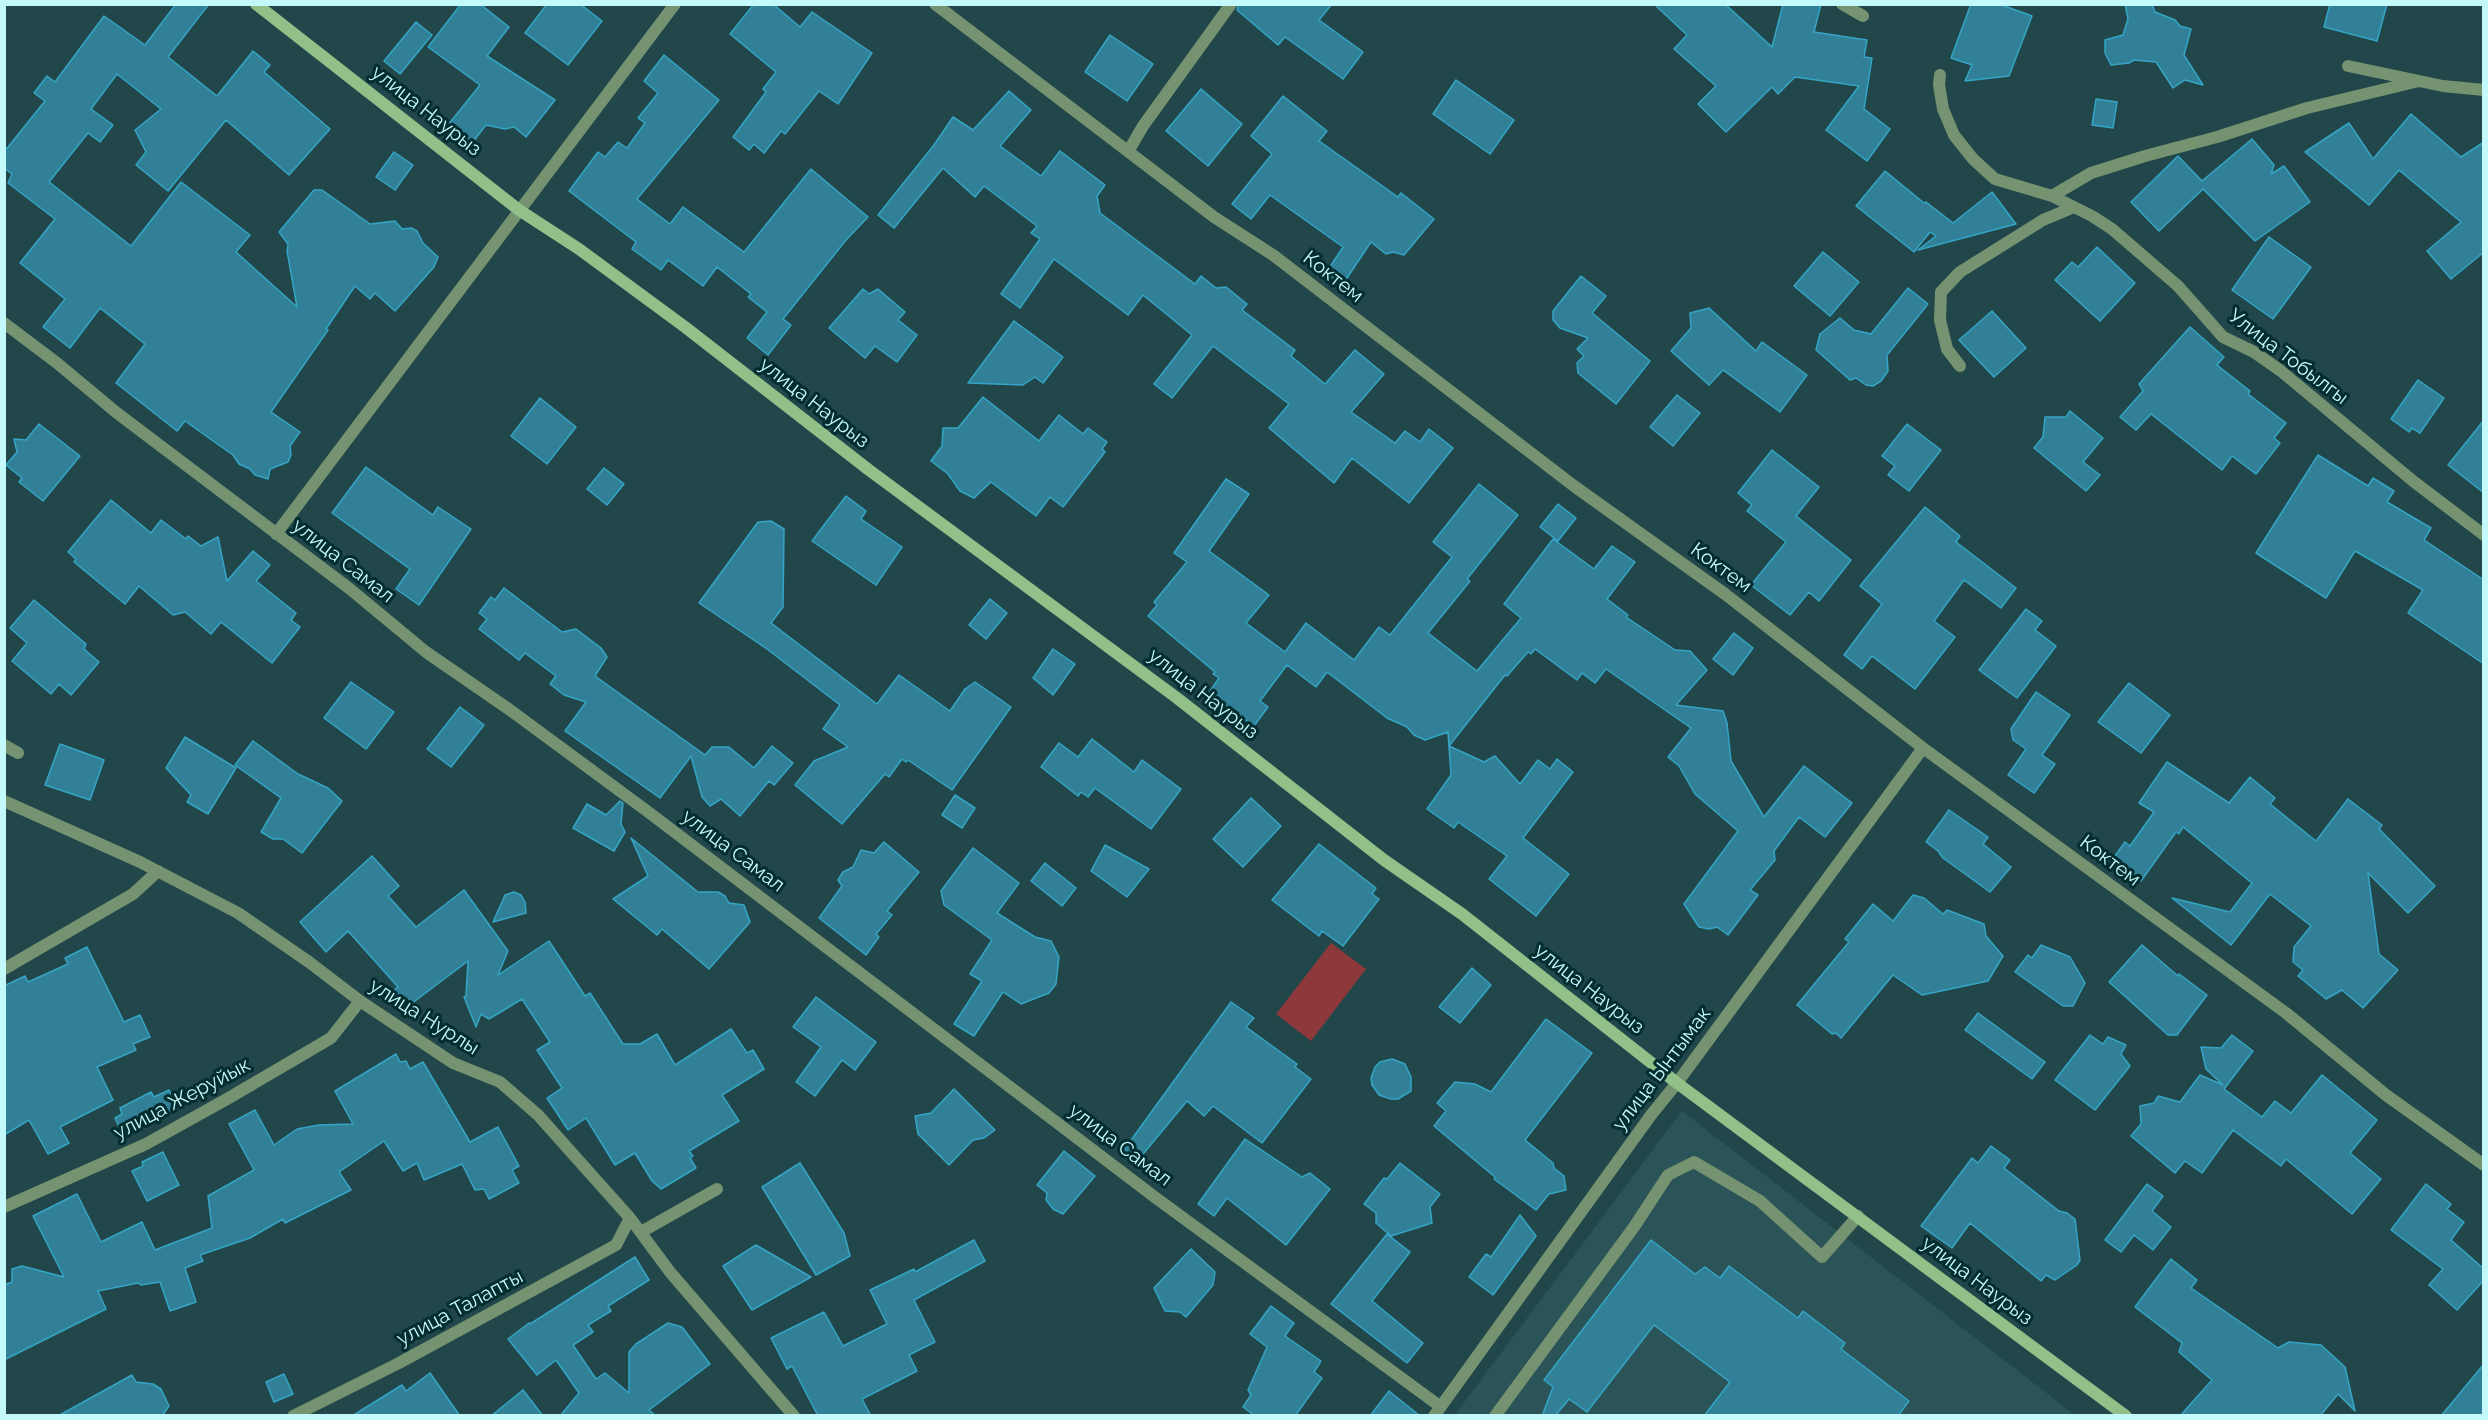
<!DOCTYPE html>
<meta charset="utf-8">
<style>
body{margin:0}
#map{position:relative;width:2488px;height:1420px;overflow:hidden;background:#22474a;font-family:Raleway,sans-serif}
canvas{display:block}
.frame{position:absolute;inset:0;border:6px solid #c4f9fc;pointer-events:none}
</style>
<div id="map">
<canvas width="2488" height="1420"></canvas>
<div class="frame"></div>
</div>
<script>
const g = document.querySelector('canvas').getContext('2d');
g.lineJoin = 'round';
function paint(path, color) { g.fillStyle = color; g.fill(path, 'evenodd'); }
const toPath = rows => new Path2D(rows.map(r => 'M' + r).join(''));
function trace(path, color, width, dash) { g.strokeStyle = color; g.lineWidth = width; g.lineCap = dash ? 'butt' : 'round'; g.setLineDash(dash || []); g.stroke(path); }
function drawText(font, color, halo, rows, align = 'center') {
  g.font = font + ' Raleway,sans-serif'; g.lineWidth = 6; g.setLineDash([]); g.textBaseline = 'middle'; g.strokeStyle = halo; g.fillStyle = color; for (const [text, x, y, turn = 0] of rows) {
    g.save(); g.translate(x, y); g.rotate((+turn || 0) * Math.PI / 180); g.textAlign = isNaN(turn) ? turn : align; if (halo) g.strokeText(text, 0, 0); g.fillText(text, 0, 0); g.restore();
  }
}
paint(toPath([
 [1682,1111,2075,1415,1454,1416]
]), '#2a5457');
paint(toPath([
 [1331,943,1366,969,1311,1041,1276,1014]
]), '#8d383b');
const building = toPath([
 [176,4,209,4,168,57,217,96,253,51,270,65,264,72,330,129,289,175,226,120,168,191,136,165,146,152,135,130,161,109,117,74,91,109,113,125,100,142,88,133,49,182,131,246,181,182,250,235,236,252,297,307,287,251,288,244,279,232,314,190,322,190,370,224,395,221,402,229,411,228,417,231,423,243,438,257,434,267,395,311,375,293,370,299,355,286,326,329,328,330,271,412,300,432,290,446,291,455,288,462,270,469,268,479,255,475,250,469,239,464,233,455,185,421,177,431,116,383,145,344,100,308,70,348,43,327,65,299,20,263,55,219,8,183,12,174,4,168,4,152,45,101,34,93,47,76,55,82,104,16,145,45,176,4],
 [461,4,480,4,509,27,487,56,555,100,526,137,514,127,505,129,486,125,472,143,448,125,480,85,428,47,461,4],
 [547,4,580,4,602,21,568,65,525,33,547,4],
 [754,4,773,4,800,27,812,12,872,53,838,104,819,91,785,134,781,131,764,153,754,144,749,150,733,137,766,92,763,89,776,72,730,34,754,4],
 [1239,4,1332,4,1319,20,1363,52,1343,79,1285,37,1278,45,1237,10,1239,4],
 [1654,4,1725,4,1772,47,1783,4,1821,4,1814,32,1867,40,1864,57,1872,58,1864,109,1890,129,1867,161,1826,130,1859,86,1795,77,1778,94,1772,87,1726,132,1698,104,1716,86,1674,49,1687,35,1654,4],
 [1971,4,1999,4,2032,16,2009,76,1965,81,1972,65,1951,58,1971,4],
 [2125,4,2152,4,2155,12,2175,20,2180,26,2191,29,2184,55,2203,85,2185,80,2173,88,2156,62,2134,60,2129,63,2111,65,2105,53,2105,40,2123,35,2128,19,2125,4],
 [2330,4,2387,4,2377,41,2324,27,2330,4],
 [416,22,432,35,400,74,384,61,416,22],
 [1110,35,1153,64,1127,101,1085,72,1110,35],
 [664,55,719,100,637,199,670,224,683,207,744,252,811,169,868,217,846,240,783,319,791,325,768,355,747,338,767,312,748,297,751,294,717,267,703,286,668,260,661,270,632,249,636,242,569,191,598,152,605,157,618,142,627,148,645,123,638,118,658,93,644,81,664,55],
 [1456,80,1514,120,1490,154,1433,114,1456,80],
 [1201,89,1242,124,1208,166,1166,131,1201,89],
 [1009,91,1031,110,1000,146,1041,176,1060,151,1105,185,1097,196,1100,213,1195,284,1201,276,1216,288,1226,287,1247,304,1242,310,1295,350,1291,356,1325,384,1355,350,1384,374,1351,412,1395,443,1405,431,1420,442,1429,429,1453,448,1409,503,1352,458,1334,483,1269,428,1289,404,1213,346,1172,398,1154,384,1192,335,1143,295,1128,315,1054,259,1020,308,1001,294,1040,239,1031,233,1037,226,984,186,975,197,943,168,894,228,878,215,934,145,953,117,973,130,1009,91],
 [1283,96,1327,131,1319,141,1398,197,1401,193,1434,219,1404,255,1393,252,1386,254,1371,242,1343,284,1326,273,1343,247,1270,195,1251,219,1232,204,1272,154,1251,136,1283,96],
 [2096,99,2117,102,2113,128,2092,125,2096,99],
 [2411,114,2461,157,2484,142,2484,252,2451,279,2427,251,2461,222,2399,170,2369,205,2305,152,2349,123,2373,159,2411,114],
 [2252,139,2274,165,2271,174,2284,166,2310,202,2255,241,2203,189,2159,231,2131,202,2178,156,2202,181,2252,139],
 [394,152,413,165,395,190,376,177,394,152],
 [1885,171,1924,203,1926,202,1953,223,1992,192,2016,224,1918,250,1936,236,1930,232,1914,252,1856,206,1885,171],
 [2269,237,2311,267,2273,319,2232,290,2269,237],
 [2097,247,2135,283,2100,321,2055,280,2072,262,2078,267,2097,247],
 [1823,252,1859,282,1830,316,1794,286,1823,252],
 [1581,276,1606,296,1592,313,1650,361,1616,404,1578,373,1577,363,1584,356,1577,349,1588,338,1560,328,1553,320,1553,311,1581,276],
 [1908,288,1928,304,1887,355,1888,371,1881,381,1873,386,1866,385,1856,378,1850,380,1816,350,1820,334,1840,318,1854,330,1871,334,1908,288],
 [863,289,869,294,878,289,905,312,898,320,917,335,897,362,875,346,865,358,829,328,863,289],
 [1709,308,1756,351,1762,342,1807,375,1780,412,1723,370,1709,385,1671,351,1691,328,1690,313,1709,308],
 [1992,311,2026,348,1994,377,1959,340,1992,311],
 [1014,321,1063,357,1043,383,1035,377,1023,385,968,383,1014,321],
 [2190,327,2224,357,2217,365,2250,391,2248,394,2286,423,2274,438,2280,443,2256,474,2232,456,2222,470,2151,414,2136,430,2120,417,2143,391,2139,384,2190,327],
 [2418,380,2444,398,2420,433,2412,428,2409,432,2391,419,2418,380],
 [1677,395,1700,413,1673,446,1650,427,1677,395],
 [983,397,1039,441,1059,415,1083,434,1088,428,1107,442,1102,449,1105,452,1063,507,1050,497,1036,516,991,482,974,498,960,491,948,474,931,461,942,446,943,428,958,428,983,397],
 [540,398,576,427,547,464,511,436,540,398],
 [2070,411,2103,438,2083,462,2100,475,2086,491,2034,448,2043,437,2045,417,2066,417,2070,411],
 [2484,420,2484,493,2448,465,2484,420],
 [39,424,80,456,43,501,19,482,22,478,6,465,17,452,14,439,26,440,39,424],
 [1907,424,1941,450,1909,491,1888,475,1895,466,1882,456,1907,424],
 [1772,450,1819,487,1796,516,1851,560,1819,601,1809,592,1790,615,1751,585,1786,542,1747,511,1752,505,1738,493,1772,450],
 [2318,455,2368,486,2373,478,2394,491,2387,502,2431,528,2424,540,2484,580,2484,664,2408,613,2423,590,2355,551,2326,598,2256,553,2318,455],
 [366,467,433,515,438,507,471,529,419,605,396,589,410,569,332,513,366,467],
 [604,468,624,484,607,505,587,489,604,468],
 [1226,479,1249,494,1209,551,1269,595,1246,623,1285,652,1306,623,1354,660,1379,627,1390,635,1452,557,1433,542,1479,484,1518,515,1467,579,1470,581,1428,633,1477,671,1521,618,1504,604,1553,539,1594,569,1612,546,1635,562,1607,599,1628,615,1626,617,1675,650,1690,651,1707,670,1676,705,1723,711,1727,723,1731,761,1764,817,1804,766,1852,803,1825,837,1799,817,1774,851,1775,860,1750,890,1758,895,1728,935,1717,927,1709,929,1699,927,1684,904,1738,831,1695,794,1679,766,1668,757,1691,728,1606,669,1595,683,1582,673,1577,680,1535,649,1531,654,1528,652,1507,676,1505,675,1449,746,1484,762,1495,756,1520,784,1538,760,1550,769,1557,759,1573,772,1523,838,1569,874,1536,916,1489,879,1507,856,1458,822,1454,828,1427,809,1451,775,1448,732,1425,740,1414,735,1407,727,1387,718,1327,672,1316,687,1287,665,1260,701,1268,707,1254,726,1209,693,1219,678,1213,674,1215,672,1148,616,1157,605,1154,602,1187,562,1174,553,1226,479],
 [846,496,866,511,861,519,902,547,876,585,812,541,846,496],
 [111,500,151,533,161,520,186,539,188,536,201,546,218,537,227,581,253,551,270,565,256,581,296,613,291,620,300,627,272,663,221,622,211,634,185,612,173,615,139,586,125,604,74,562,76,559,68,552,111,500],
 [1558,504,1576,518,1558,541,1540,527,1558,504],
 [1925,507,1960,536,1956,542,2016,588,2001,608,1964,580,1934,621,1955,637,1915,689,1872,656,1862,669,1844,655,1882,604,1860,586,1925,507],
 [771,521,784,529,783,607,771,623,877,704,899,675,950,711,965,689,975,682,1011,707,952,790,908,760,906,762,902,759,889,777,885,774,842,824,795,785,814,761,848,747,823,729,840,705,767,649,699,603,758,522,771,521],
 [504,588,562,632,576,629,601,648,607,657,595,676,705,755,712,747,729,747,754,768,772,746,793,763,774,785,769,781,740,816,721,799,710,806,702,797,691,756,660,798,565,731,586,702,564,695,550,684,556,676,525,653,519,660,479,629,487,619,479,613,491,597,495,600,504,588],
 [990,599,1007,613,986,639,969,625,990,599],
 [34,600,86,644,84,649,99,662,71,695,59,684,51,694,12,661,27,643,10,628,34,600],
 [2026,609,2042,621,2035,630,2056,646,2017,698,1979,670,2026,609],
 [1734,633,1753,648,1733,675,1713,659,1734,633],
 [1053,649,1075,664,1053,695,1033,678,1053,649],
 [351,682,394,712,366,749,324,718,351,682],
 [2129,683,2170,715,2141,753,2098,722,2129,683],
 [2036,692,2070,715,2042,755,2055,764,2034,793,2008,775,2026,749,2013,740,2011,729,2036,692],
 [460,707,484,725,451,767,427,749,460,707],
 [185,737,236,768,208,814,187,802,191,795,166,768,185,737],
 [1092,739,1134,772,1142,760,1181,789,1151,829,1095,788,1088,797,1081,792,1078,796,1041,767,1059,743,1078,757,1092,739],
 [253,741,298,774,328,788,342,801,302,853,283,839,273,839,261,832,281,798,235,765,253,741],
 [60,744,104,760,90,800,45,785,60,744],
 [2167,762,2229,803,2250,777,2275,798,2270,804,2316,841,2348,799,2382,825,2379,829,2435,886,2408,913,2368,873,2379,954,2398,970,2363,1008,2342,990,2326,999,2298,976,2303,970,2293,962,2294,947,2311,926,2270,894,2231,945,2172,898,2230,912,2252,883,2183,827,2179,834,2176,832,2141,881,2112,860,2125,842,2130,846,2154,812,2139,803,2167,762],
 [955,795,975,808,962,828,942,815,955,795],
 [1251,798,1281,826,1243,867,1213,839,1251,798],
 [620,801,623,803,621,824,625,832,614,851,573,828,587,804,606,815,620,801],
 [1949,810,1988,837,1983,844,2011,867,1990,892,1943,858,1938,851,1926,842,1949,810],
 [631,838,698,892,718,892,725,896,729,903,744,905,750,922,709,969,662,929,657,935,613,899,648,876,631,838],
 [884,842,919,872,887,911,892,915,876,934,879,937,866,955,819,918,842,886,838,880,843,872,853,867,861,850,874,853,884,842],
 [1319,844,1376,888,1372,894,1379,899,1343,946,1322,931,1319,936,1272,900,1319,844],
 [1105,845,1149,869,1127,897,1091,871,1105,845],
 [973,848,1019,883,997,913,1035,937,1051,941,1059,957,1056,984,1049,993,1021,1004,1003,992,974,1036,954,1024,982,981,970,974,992,940,944,905,941,891,973,848],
 [372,856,399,886,388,896,416,927,464,890,508,951,498,975,549,941,585,996,590,993,623,1044,640,1044,657,1034,675,1065,731,1029,747,1053,753,1050,764,1069,722,1095,739,1121,689,1151,693,1156,690,1158,696,1168,661,1189,652,1181,635,1153,615,1165,586,1118,568,1130,547,1098,562,1088,537,1050,550,1042,522,999,489,1019,481,1014,476,1027,464,997,466,996,468,961,407,1007,394,990,398,987,348,931,326,952,300,922,372,856],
 [1045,863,1076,888,1062,906,1031,881,1045,863],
 [514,892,521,895,525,902,526,913,493,922,505,895,514,892],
 [1913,895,1924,898,1943,914,1947,910,1984,924,1986,936,2003,956,1988,981,1922,995,1893,975,1841,1038,1836,1033,1832,1034,1797,1005,1849,942,1845,939,1873,904,1893,921,1913,895],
 [2041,945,2070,957,2085,983,2073,1006,2063,1006,2015,972,2028,955,2032,958,2041,945],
 [2142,945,2178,976,2179,974,2207,995,2177,1035,2168,1035,2109,982,2142,945],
 [87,947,124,1022,140,1015,150,1037,133,1044,136,1050,97,1067,113,1100,60,1127,69,1143,48,1154,29,1120,4,1135,4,986,25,976,28,982,68,964,65,958,87,947],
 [1472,968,1491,985,1460,1023,1439,1007,1472,968],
 [816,997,876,1042,855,1070,842,1060,815,1096,796,1082,821,1047,793,1027,816,997],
 [1231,1002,1254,1018,1246,1027,1297,1064,1295,1067,1311,1079,1262,1143,1213,1106,1204,1116,1187,1101,1134,1165,1121,1154,1231,1002],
 [1978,1013,2045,1062,2032,1079,1965,1030,1978,1013],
 [1546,1019,1592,1053,1525,1140,1553,1163,1554,1168,1564,1176,1566,1190,1549,1194,1536,1210,1494,1179,1495,1177,1434,1126,1446,1111,1437,1103,1455,1082,1475,1084,1491,1092,1546,1019],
 [2090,1035,2103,1044,2108,1037,2126,1045,2121,1054,2130,1066,2095,1110,2055,1080,2090,1035],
 [2232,1035,2253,1051,2224,1089,2262,1117,2275,1101,2291,1113,2322,1075,2377,1120,2350,1153,2381,1179,2352,1214,2286,1159,2281,1166,2233,1130,2202,1173,2185,1161,2175,1173,2131,1136,2141,1124,2140,1106,2154,1103,2158,1096,2180,1102,2200,1075,2223,1085,2206,1069,2201,1047,2221,1048,2232,1035],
 [396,1054,400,1062,406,1061,410,1069,423,1062,470,1142,498,1127,519,1166,512,1170,519,1183,489,1199,484,1189,475,1190,462,1164,424,1180,417,1163,403,1171,384,1141,339,1172,351,1190,285,1223,283,1219,250,1238,200,1255,203,1261,185,1268,196,1302,170,1311,160,1282,141,1285,138,1283,98,1291,106,1309,4,1360,4,1285,12,1282,12,1269,22,1266,64,1277,33,1216,77,1194,101,1242,142,1222,155,1250,212,1228,208,1196,254,1170,229,1124,255,1110,274,1145,297,1129,319,1125,353,1124,335,1091,396,1054],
 [1392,1059,1405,1064,1411,1077,1411,1091,1398,1099,1391,1099,1379,1095,1372,1085,1371,1078,1375,1067,1380,1062,1392,1059],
 [954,1089,995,1130,984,1138,973,1140,949,1165,918,1134,915,1116,931,1113,954,1089],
 [169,1090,178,1107,123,1135,115,1118,122,1114,120,1108,151,1092,154,1097,169,1090],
 [1245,1139,1302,1177,1310,1173,1330,1189,1286,1245,1227,1198,1214,1216,1198,1204,1245,1139],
 [1991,1146,2010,1160,2004,1168,2059,1211,2067,1213,2075,1219,2080,1260,2077,1265,2055,1280,2046,1275,2041,1281,1970,1223,1952,1248,1921,1226,1972,1158,1978,1163,1991,1146],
 [1064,1151,1095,1176,1063,1214,1053,1209,1046,1200,1047,1193,1037,1185,1064,1151],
 [163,1152,179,1185,147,1201,132,1171,143,1166,142,1162,163,1152],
 [800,1163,844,1233,850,1256,816,1275,762,1187,800,1163],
 [1400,1163,1440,1194,1430,1207,1432,1223,1391,1236,1376,1223,1376,1213,1364,1204,1384,1178,1387,1179,1400,1163],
 [2147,1184,2163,1196,2152,1211,2171,1227,2153,1250,2134,1235,2121,1252,2105,1240,2147,1184],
 [2426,1184,2451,1204,2447,1209,2464,1222,2451,1240,2484,1269,2484,1280,2457,1310,2429,1285,2443,1269,2391,1230,2426,1184],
 [1520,1215,1536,1236,1493,1295,1469,1277,1486,1254,1491,1257,1520,1215],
 [1387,1234,1410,1252,1372,1301,1423,1343,1407,1363,1331,1304,1387,1234],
 [974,1240,985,1261,914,1300,935,1342,909,1355,917,1371,862,1399,871,1416,818,1416,792,1366,787,1369,771,1338,824,1312,843,1346,887,1324,870,1290,914,1269,915,1272,974,1240],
 [1651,1240,1695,1274,1705,1267,1720,1278,1729,1266,1798,1318,1803,1311,1845,1343,1841,1349,1909,1401,1898,1416,1704,1416,1730,1382,1654,1325,1587,1412,1569,1399,1555,1416,1542,1416,1553,1387,1544,1380,1651,1240],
 [756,1245,811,1277,752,1310,723,1266,756,1245],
 [1191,1249,1215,1272,1213,1285,1186,1317,1180,1312,1165,1311,1154,1288,1191,1249],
 [635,1257,649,1280,608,1306,611,1311,588,1325,593,1332,573,1345,596,1379,605,1373,629,1393,629,1352,636,1344,668,1323,682,1327,710,1364,649,1410,656,1416,560,1416,579,1393,556,1360,537,1375,508,1339,529,1323,530,1324,635,1257],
 [2171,1259,2197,1280,2191,1288,2278,1348,2289,1342,2321,1345,2345,1367,2355,1411,2338,1394,2320,1416,2180,1416,2212,1380,2179,1352,2182,1343,2135,1307,2171,1259],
 [1271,1306,1294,1323,1285,1336,1321,1361,1314,1372,1322,1378,1295,1416,1255,1416,1243,1407,1251,1395,1248,1390,1267,1347,1250,1334,1271,1306],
 [2484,1364,2484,1416,2441,1416,2484,1364],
 [430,1373,460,1416,352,1416,402,1385,406,1391,430,1373],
 [284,1374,293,1394,274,1402,266,1382,284,1374],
 [132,1375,136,1382,153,1384,161,1389,169,1406,162,1416,58,1416,132,1375],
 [523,1390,543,1416,491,1416,523,1390],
 [1389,1391,1420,1416,1370,1416,1389,1391]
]);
paint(building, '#328097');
trace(building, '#35a5c5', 1.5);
trace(toPath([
 [1495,1416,1634,1227,1668,1175,1694,1162,1760,1201,1822,1257,1858,1216]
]), '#759370', 12);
trace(toPath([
 [935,4,1214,217,1273,255,1574,486,1725,594,1923,748,2286,1013,2386,1095,2484,1165],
 [1842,4,1863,16],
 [2348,66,2443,86,2484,90],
 [1940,75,1939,85,1943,109,1954,135,1973,159,1995,179,2052,196,2091,173,2145,156,2217,137,2307,108,2419,81],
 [1129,150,1143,126,1231,4],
 [2052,196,2092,216,2112,229,2178,286,2223,337,2254,352,2281,371,2413,481,2484,535],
 [4,323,57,363,117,413,350,589,426,652,510,710,647,811,1156,1198,1441,1407],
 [1960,366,1947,349,1940,320,1941,292,1960,272,2043,220,2074,207],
 [276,534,675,4],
 [4,745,18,753],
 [4,801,140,862,238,913,309,962,360,1001,453,1063,500,1082,538,1115,630,1218,670,1272,794,1416],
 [4,969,133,894,158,871],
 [4,1207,146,1144,227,1099,331,1038,360,1001],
 [641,1232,717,1189],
 [293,1416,399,1363,616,1245,630,1218],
 [1434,1416,1651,1115,1677,1083,1923,748]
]), '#759370', 12);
trace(toPath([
 [256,4,519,210,579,249,685,327,869,470,1177,698,1384,860,1462,914,1677,1083,2126,1416]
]), '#91c189', 12);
drawText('20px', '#c4f9fc', '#042d30', [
 ["улица Наурыз",426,111,38],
 ["Коктем",1333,277,38],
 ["Улица Тобылгы",2288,357,37],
 ["улица Наурыз",814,403,38],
 ["улица Самал",343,561,38],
 ["Коктем",1721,568,36],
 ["улица Наурыз",1203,694,38],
 ["улица Самал",733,851,37],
 ["Коктем",2110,861,37],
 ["улица Наурыз",1589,989,38],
 ["улица Нурлы",424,1017,32],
 ["улица Ынтымак",1662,1069,-53],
 ["улица Жеруйык",182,1099,-28],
 ["улица Самал",1120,1145,37],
 ["улица Наурыз",1977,1281,37],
 ["улица Талапты",460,1308,-28]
]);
</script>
